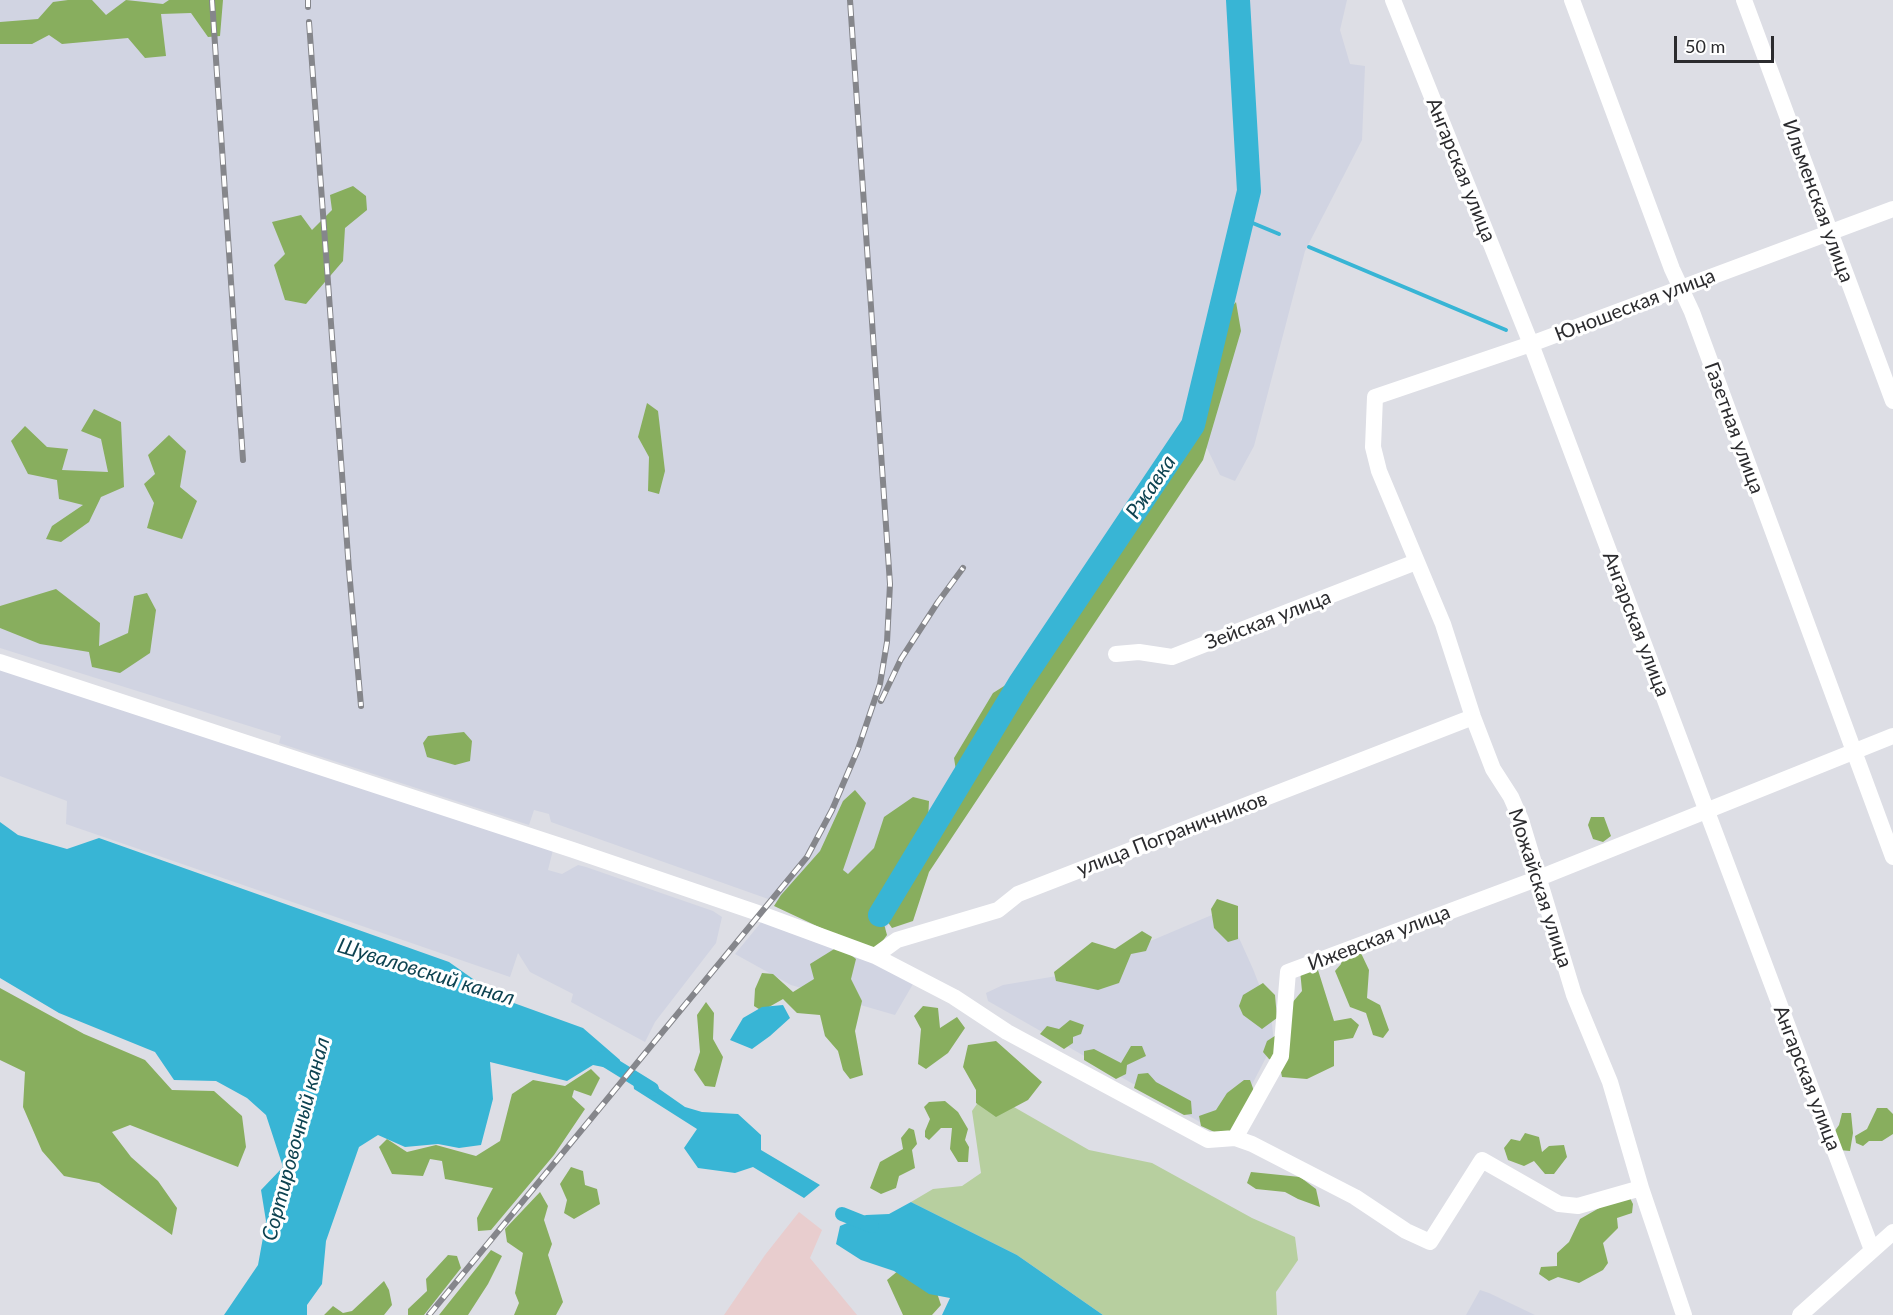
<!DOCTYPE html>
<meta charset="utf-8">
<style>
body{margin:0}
#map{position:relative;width:1893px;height:1315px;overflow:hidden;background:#dddee5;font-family:Lato,sans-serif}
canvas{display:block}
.scale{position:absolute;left:1674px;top:36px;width:100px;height:27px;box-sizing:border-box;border:3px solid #2b2b2e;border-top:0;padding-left:8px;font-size:18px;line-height:21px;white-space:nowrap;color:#2b2b2e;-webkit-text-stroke:4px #fff;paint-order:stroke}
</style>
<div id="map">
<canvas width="1893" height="1315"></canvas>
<div class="scale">50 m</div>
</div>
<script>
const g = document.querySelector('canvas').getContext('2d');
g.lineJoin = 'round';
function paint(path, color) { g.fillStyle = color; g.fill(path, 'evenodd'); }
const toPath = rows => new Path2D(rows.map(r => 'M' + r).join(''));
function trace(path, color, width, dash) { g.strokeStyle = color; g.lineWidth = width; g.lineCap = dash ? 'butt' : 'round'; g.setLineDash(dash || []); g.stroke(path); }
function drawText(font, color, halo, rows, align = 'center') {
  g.font = font + ' Lato,sans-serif'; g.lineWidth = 6; g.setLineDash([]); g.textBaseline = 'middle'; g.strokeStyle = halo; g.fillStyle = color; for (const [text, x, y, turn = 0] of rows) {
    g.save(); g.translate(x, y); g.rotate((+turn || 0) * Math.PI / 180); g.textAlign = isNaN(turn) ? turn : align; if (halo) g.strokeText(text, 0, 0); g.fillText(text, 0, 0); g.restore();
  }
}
paint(toPath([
 [799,1212,822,1230,810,1258,857,1315,724,1315,765,1255]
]), '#e8cdce');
paint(toPath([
 [0,0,1347,0,1340,30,1350,64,1365,66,1362,140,1305,251,1254,446,1235,481,1220,475,1206,446,1018,726,877,942,771,900,551,822,549,814,534,810,529,825,279,743,281,736,0,648],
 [0,667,553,850,548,870,562,874,578,865,586,867,713,911,722,917,716,943,655,1022,645,1042,571,1002,573,994,530,972,518,953,510,977,66,824,67,801,0,776],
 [1226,909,1253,969,1271,1015,1274,1042,1230,1127,1219,1133,988,1001,986,993,1003,985,1075,973],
 [763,920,876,961,913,984,895,1015,791,985,735,954],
 [1480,1290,1489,1293,1535,1315,1466,1315]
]), '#d1d4e2');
paint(toPath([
 [986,1091,1089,1150,1152,1163,1252,1218,1295,1237,1298,1260,1276,1292,1277,1315,1103,1315,1017,1255,911,1202,933,1189,962,1186,981,1173,972,1111]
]), '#b7cf9f');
paint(toPath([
 [68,0,92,0,106,15,126,0,163,4,169,0,223,0,220,36,208,37,191,13,161,14,166,56,145,58,128,38,62,44,49,35,32,44,0,44,0,22,38,19,53,2],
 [353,186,366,196,367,210,345,228,343,261,306,304,285,300,274,265,285,254,272,222,301,215,312,230,332,210,330,195],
 [1236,302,1241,331,1203,460,929,872,913,921,892,928,884,917,883,899,958,783,954,758,993,693,1028,671,1132,516,1196,433,1219,322],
 [647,403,658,411,665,471,659,494,648,491,649,457,638,437],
 [94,409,121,422,124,487,101,497,89,522,61,542,46,539,52,526,83,505,59,499,57,480,28,474,11,441,25,426,47,447,68,449,62,470,108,472,101,439,81,431],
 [169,435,186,451,180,487,197,501,182,539,147,528,154,503,144,484,155,474,148,455],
 [56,589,100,623,99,646,128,633,134,596,147,593,156,610,150,653,120,673,92,667,89,652,40,644,0,628,0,606],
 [464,732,472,741,470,761,455,765,427,757,423,743,428,736],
 [855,790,866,803,843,870,848,874,874,848,884,817,913,797,929,801,928,821,878,902,887,935,879,946,866,949,774,906,781,895,820,851,843,801],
 [1591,817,1604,817,1611,836,1603,842,1593,839,1588,825],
 [1217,899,1238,906,1238,939,1228,942,1214,928,1211,909],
 [1142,931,1152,937,1146,951,1131,954,1119,983,1098,990,1056,981,1054,972,1092,942,1115,949],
 [839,946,856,959,851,979,862,1001,855,1031,863,1075,850,1079,843,1070,838,1051,825,1036,820,1015,797,1013,783,999,762,1011,754,1006,755,989,762,973,773,974,793,992,814,979,810,964],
 [1360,951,1369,970,1367,998,1380,1005,1389,1030,1383,1038,1373,1035,1366,1013,1350,1007,1335,971,1341,964,1342,954],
 [1300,970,1318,970,1334,1021,1351,1018,1359,1025,1353,1038,1334,1041,1334,1066,1307,1079,1282,1077,1279,1062,1269,1059,1263,1052,1267,1041,1284,1030,1287,1009,1302,991],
 [1263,983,1275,995,1277,1018,1262,1029,1243,1015,1239,1006,1243,995],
 [0,988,84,1034,145,1060,172,1090,214,1091,242,1116,246,1147,238,1167,130,1125,112,1132,131,1157,158,1181,177,1208,172,1235,99,1183,64,1176,42,1151,23,1107,25,1072,0,1060],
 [706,1002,714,1013,713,1039,723,1057,715,1087,705,1086,694,1070,700,1052,697,1015],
 [923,1006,938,1008,940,1028,957,1017,965,1028,948,1053,926,1069,918,1064,921,1029,914,1016],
 [1070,1020,1084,1025,1081,1034,1073,1037,1073,1043,1064,1049,1040,1034,1047,1026,1059,1029],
 [996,1041,1042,1082,1028,1100,996,1117,976,1103,976,1090,963,1067,968,1045],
 [1131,1046,1142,1046,1146,1056,1127,1065,1126,1074,1116,1079,1084,1060,1084,1051,1094,1049,1121,1063],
 [591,1069,600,1078,591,1096,574,1090,572,1097,585,1109,554,1155,491,1230,478,1231,477,1218,493,1188,445,1179,442,1161,430,1159,423,1176,392,1174,379,1147,387,1139,407,1152,436,1145,476,1156,500,1141,512,1094,533,1080,565,1086],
 [1148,1073,1156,1082,1191,1101,1192,1114,1184,1115,1134,1088,1138,1074],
 [1244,1080,1250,1080,1254,1091,1232,1130,1221,1135,1201,1126,1199,1116,1216,1110,1227,1093],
 [945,1101,958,1112,968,1129,965,1140,969,1147,968,1162,958,1162,950,1149,952,1128,941,1128,929,1140,925,1137,925,1131,930,1119,924,1107,929,1102],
 [1877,1108,1887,1108,1893,1114,1893,1134,1882,1141,1869,1141,1863,1146,1856,1143,1855,1136,1867,1129],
 [1842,1113,1851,1113,1853,1133,1850,1151,1839,1150,1832,1135,1839,1125],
 [909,1128,914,1130,917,1144,912,1150,915,1168,899,1176,896,1188,881,1194,870,1188,880,1162,903,1149,901,1138],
 [1525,1133,1539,1137,1542,1152,1549,1146,1564,1145,1567,1157,1554,1174,1545,1174,1534,1161,1524,1166,1508,1160,1504,1148,1511,1139,1520,1141],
 [571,1167,583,1171,585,1185,597,1189,600,1204,574,1219,564,1213,567,1200,560,1184],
 [1251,1172,1300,1177,1316,1189,1320,1207,1298,1199,1285,1192,1256,1189,1247,1183],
 [540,1192,548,1206,544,1220,552,1244,548,1255,563,1302,556,1315,514,1315,519,1303,515,1293,523,1253,507,1242,505,1229],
 [1630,1198,1633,1204,1632,1213,1617,1218,1618,1228,1603,1243,1608,1263,1603,1270,1579,1283,1558,1277,1549,1281,1539,1274,1541,1267,1557,1266,1557,1253,1569,1242,1580,1219,1615,1199],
 [491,1250,502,1256,488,1284,468,1315,439,1315],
 [448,1255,457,1256,461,1268,424,1315,408,1315,408,1309,427,1291,426,1279],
 [899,1270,936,1290,941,1305,932,1315,903,1315,887,1280],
 [384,1281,389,1290,392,1305,384,1315,324,1315,333,1306,343,1313,352,1311]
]), '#88ae5e');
paint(toPath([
 [0,822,18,835,67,849,99,838,449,962,500,998,583,1028,620,1060,618,1070,593,1065,567,1081,490,1062,493,1099,481,1145,459,1148,438,1144,405,1147,378,1135,359,1147,326,1241,322,1284,307,1305,307,1315,224,1315,258,1265,266,1221,261,1190,283,1167,266,1115,247,1098,216,1081,174,1080,155,1052,59,1013,0,978],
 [783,1005,790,1018,770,1036,752,1049,730,1040,743,1018,762,1007],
 [645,1079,685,1107,702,1112,738,1114,761,1135,761,1150,820,1185,804,1198,753,1167,735,1173,698,1168,684,1148,697,1129,634,1089,633,1080],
 [911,1202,1017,1255,1103,1315,942,1315,950,1298,929,1294,894,1271,861,1260,836,1244,840,1226,866,1215,889,1214]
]), '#38b5d5');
trace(toPath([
 [1243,219,1279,234],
 [1309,247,1506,330]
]), '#38b5d5', 4);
trace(toPath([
 [602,1058,652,1089],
 [842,1214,872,1226]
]), '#38b5d5', 14);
trace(toPath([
 [880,915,1020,683,1193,425,1249,191,1238,0]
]), '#38b5d5', 24);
trace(toPath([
 [1393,0,1531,344,1872,1250],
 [1572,0,1672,269,1692,312,1893,857],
 [1744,0,1893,401],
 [1116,654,1139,652,1172,657,1416,562],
 [0,662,573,850,761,914,875,956,954,997,1007,1032,1208,1140,1235,1138,1252,1144,1355,1197,1406,1231,1430,1242,1482,1160,1559,1204,1578,1206,1641,1188],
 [875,956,897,940,998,910,1018,894,1473,717],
 [1235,1138,1281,1056,1288,972,1539,878,1893,736],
 [1684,1315,1641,1188,1610,1082,1574,995,1521,820,1511,797,1493,769,1473,717,1443,624,1379,471,1373,447,1375,397,1531,344,1893,209],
 [1800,1315,1893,1232]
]), '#fff', 16);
const rail = toPath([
 [212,0,243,460],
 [308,0,308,7],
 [309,22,349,570,361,706],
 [881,701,901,659,938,602,963,568],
 [429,1315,807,857,832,810,858,749,880,684,887,642,890,584,850,0]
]);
trace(rail, '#85868b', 6);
trace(rail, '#fff', 4, [11]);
drawText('20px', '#2b2b2e', '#fff', [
 ["Ангарская улица",1461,170,68],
 ["Ильменская улица",1818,201,70],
 ["Юношеская улица",1635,305,-21],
 ["Газетная улица",1734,428,70],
 ["Зейская улица",1268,620,-21],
 ["Ангарская улица",1636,624,69],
 ["улица Пограничников",1172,834,-21],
 ["Можайская улица",1540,888,72],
 ["Ижевская улица",1379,938,-21],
 ["Ангарская улица",1807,1078,69]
]);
drawText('italic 21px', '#0e4351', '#fff', [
 ["Ржавка",1151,487,-56],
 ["Шуваловский канал",426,972,17],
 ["Сортировочный канал",296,1139,-75]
]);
</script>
